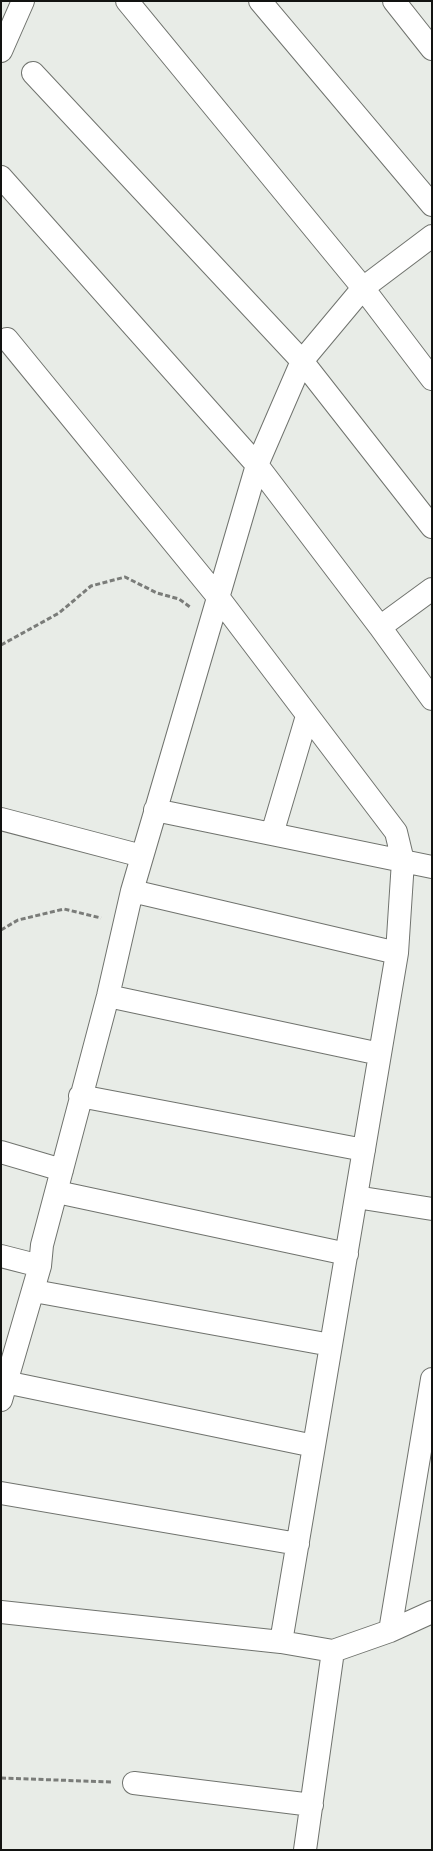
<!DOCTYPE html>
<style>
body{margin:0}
#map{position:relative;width:433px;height:1851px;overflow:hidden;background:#e8ece7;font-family:"Source Sans 3",sans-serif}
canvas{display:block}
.frame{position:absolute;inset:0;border:2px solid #121311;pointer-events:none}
</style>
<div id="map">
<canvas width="433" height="1851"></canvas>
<div class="frame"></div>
</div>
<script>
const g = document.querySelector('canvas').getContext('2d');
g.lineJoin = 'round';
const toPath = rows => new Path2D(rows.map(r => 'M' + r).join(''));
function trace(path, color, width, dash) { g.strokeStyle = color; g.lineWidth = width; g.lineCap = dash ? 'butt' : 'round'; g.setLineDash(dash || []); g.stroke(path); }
const minor = toPath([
 [127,1,363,288,432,379],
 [260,1,432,205],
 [394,1,432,49],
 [1,51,23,1],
 [33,73,302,361,432,527],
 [1,177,257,465,380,627,432,699],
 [7,339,218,597,396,832,403,861,397,953,281,1642],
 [380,627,432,589],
 [155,810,432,867],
 [1,819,142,856],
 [272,834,307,716],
 [132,891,397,953],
 [108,996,380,1054],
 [80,1096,364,1150],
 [1,1152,62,1170],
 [57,1192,347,1254],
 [356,1197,432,1209],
 [1,1256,40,1266],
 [34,1291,331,1345],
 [5,1382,314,1446],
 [1,1400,40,1266,42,1245,108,996,132,891,257,465,302,361,363,288,432,236],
 [1,1493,298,1544],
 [1,1612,281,1642,333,1651,390,1631,432,1612],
 [390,1631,432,1379],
 [134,1783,312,1805],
 [305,1850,333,1651]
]);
trace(minor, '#70736e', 24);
trace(toPath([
 [1,645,59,613,91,586,125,577,157,593,179,599,190,607],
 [1,930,18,920,64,909,101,918],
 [1,1778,111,1782]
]), '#7a7c79', 3, [5, 2.5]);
trace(minor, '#fff', 22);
</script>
